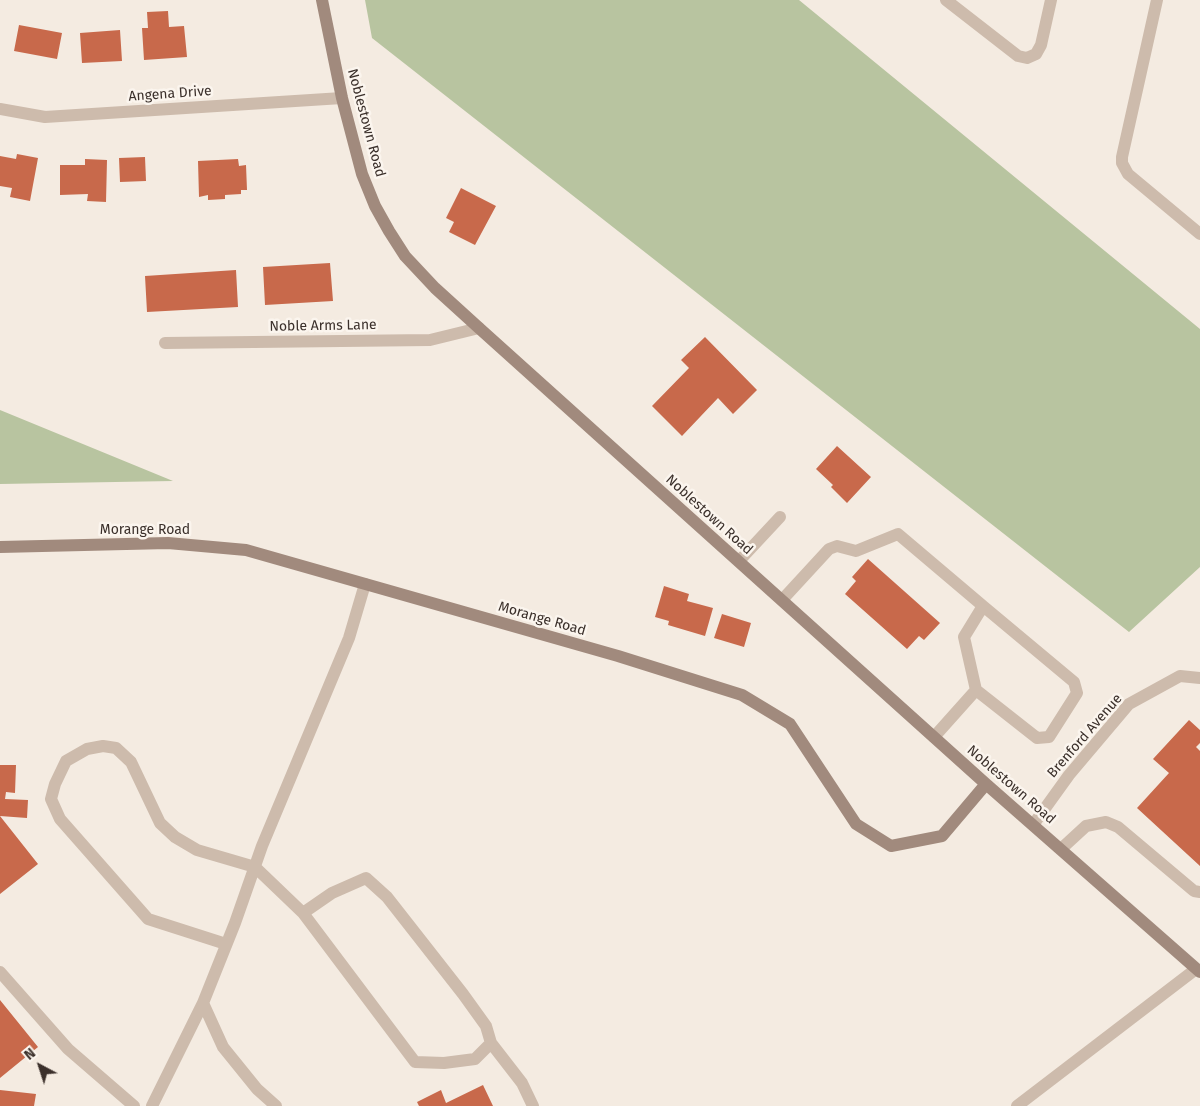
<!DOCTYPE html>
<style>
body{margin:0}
#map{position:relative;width:1200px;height:1106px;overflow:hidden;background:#f4ebe1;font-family:"Fira Sans",sans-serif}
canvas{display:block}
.north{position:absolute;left:15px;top:1041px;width:50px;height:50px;-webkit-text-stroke:4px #fbf5ee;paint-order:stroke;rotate:320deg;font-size:14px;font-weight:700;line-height:20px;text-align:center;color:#3b302b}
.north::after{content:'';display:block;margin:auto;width:18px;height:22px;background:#3b302b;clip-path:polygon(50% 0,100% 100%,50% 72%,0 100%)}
</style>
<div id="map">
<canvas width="1200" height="1106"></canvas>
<div class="north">N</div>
</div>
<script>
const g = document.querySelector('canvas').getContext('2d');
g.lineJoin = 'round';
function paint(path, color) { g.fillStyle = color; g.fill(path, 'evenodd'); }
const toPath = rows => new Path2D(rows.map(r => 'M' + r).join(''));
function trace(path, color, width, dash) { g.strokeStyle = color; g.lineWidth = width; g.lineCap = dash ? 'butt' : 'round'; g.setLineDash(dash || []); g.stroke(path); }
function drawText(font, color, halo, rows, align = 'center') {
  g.font = font + ' "Fira Sans",sans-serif'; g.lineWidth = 5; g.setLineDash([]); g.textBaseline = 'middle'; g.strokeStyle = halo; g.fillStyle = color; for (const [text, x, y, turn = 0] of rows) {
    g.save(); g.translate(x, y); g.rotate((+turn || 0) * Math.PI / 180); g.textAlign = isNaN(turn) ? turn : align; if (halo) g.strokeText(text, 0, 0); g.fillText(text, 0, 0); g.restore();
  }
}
paint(toPath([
 [365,0,799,0,1200,329,1200,567,1129,632,372,38],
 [0,410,173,481,0,484]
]), '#b8c4a0');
paint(toPath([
 [168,11,169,27,184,26,187,57,144,60,142,28,148,28,147,12],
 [19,25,62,33,57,59,14,51],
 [120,30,122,61,82,63,80,33],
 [17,154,38,158,30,201,10,197,12,188,0,186,0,156,16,159],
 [145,157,146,181,120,182,119,158],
 [85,159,107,160,106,202,87,201,88,194,60,195,60,165,85,165],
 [238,159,239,166,246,165,247,190,241,190,241,194,225,195,225,199,208,200,208,195,199,197,198,161],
 [461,188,496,206,475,245,449,232,454,222,446,218],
 [330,263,333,301,265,305,263,267],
 [236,270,238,307,147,312,145,276],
 [705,337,757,390,733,414,718,398,682,436,652,406,689,368,681,360],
 [837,446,871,477,847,503,831,487,833,485,816,469],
 [868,559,940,623,924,640,919,636,907,649,845,594,856,581,852,577],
 [664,586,689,594,687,601,713,608,705,636,668,625,669,621,655,617],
 [722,614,751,623,744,647,714,638],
 [1189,720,1200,730,1200,743,1196,747,1200,751,1200,866,1137,808,1169,773,1153,759],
 [0,765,16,765,15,793,6,792,5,799,28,800,27,818,0,816,38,864,0,894],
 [0,1000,38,1047,0,1078],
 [483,1085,493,1106,419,1106,417,1102,441,1090,446,1103],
 [0,1090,36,1094,34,1106,0,1106]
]), '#c8694b');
trace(toPath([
 [946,0,1018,56,1027,58,1036,54,1041,45,1051,0],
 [1157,0,1122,157,1122,163,1128,174,1200,234],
 [739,561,780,517],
 [782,600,829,549,837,546,856,551,898,534,983,606,964,637,976,690,934,737],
 [976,690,1037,738,1049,737,1077,693,1074,682,983,606],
 [1061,849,1086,826,1106,822,1118,827,1194,891,1200,892],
 [226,944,148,919,60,819,51,799,55,784,66,761,87,749,103,746,116,748,131,762,160,823,175,837,197,850,255,867,303,913,332,893,366,878,387,897,463,994,486,1026,491,1043,475,1059,444,1063,415,1062,303,913],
 [0,972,68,1049,134,1106],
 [491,1043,522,1083,533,1106],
 [152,1106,203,1003],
 [276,1106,257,1089,223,1047,203,1003,235,923,262,846,349,638,365,584],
 [1017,1106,1196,969]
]), '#cdbbac', 12);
trace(toPath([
 [0,109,45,117,342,98],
 [165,343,430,340,479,328],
 [1033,825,1069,775,1129,704,1180,676,1200,678]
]), '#cdbbac', 12);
trace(toPath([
 [322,0,342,98,362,174,375,206,389,231,405,256,435,288,479,328,986,784,1200,972],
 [0,547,168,543,246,550,618,656,742,695,790,724,856,824,891,846,942,836,986,784]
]), '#a18a7d', 12);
drawText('14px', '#3b302b', '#fbf5ee', [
 ["Angena Drive",170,94,-4],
 ["Noblestown Road",366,123,75],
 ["Noble Arms Lane",323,326,-1],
 ["Noblestown Road",709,515,42],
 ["Morange Road",145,530],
 ["Morange Road",542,619,16],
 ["Brenford Avenue",1085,736,-49],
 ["Noblestown Road",1011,785,41]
]);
</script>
